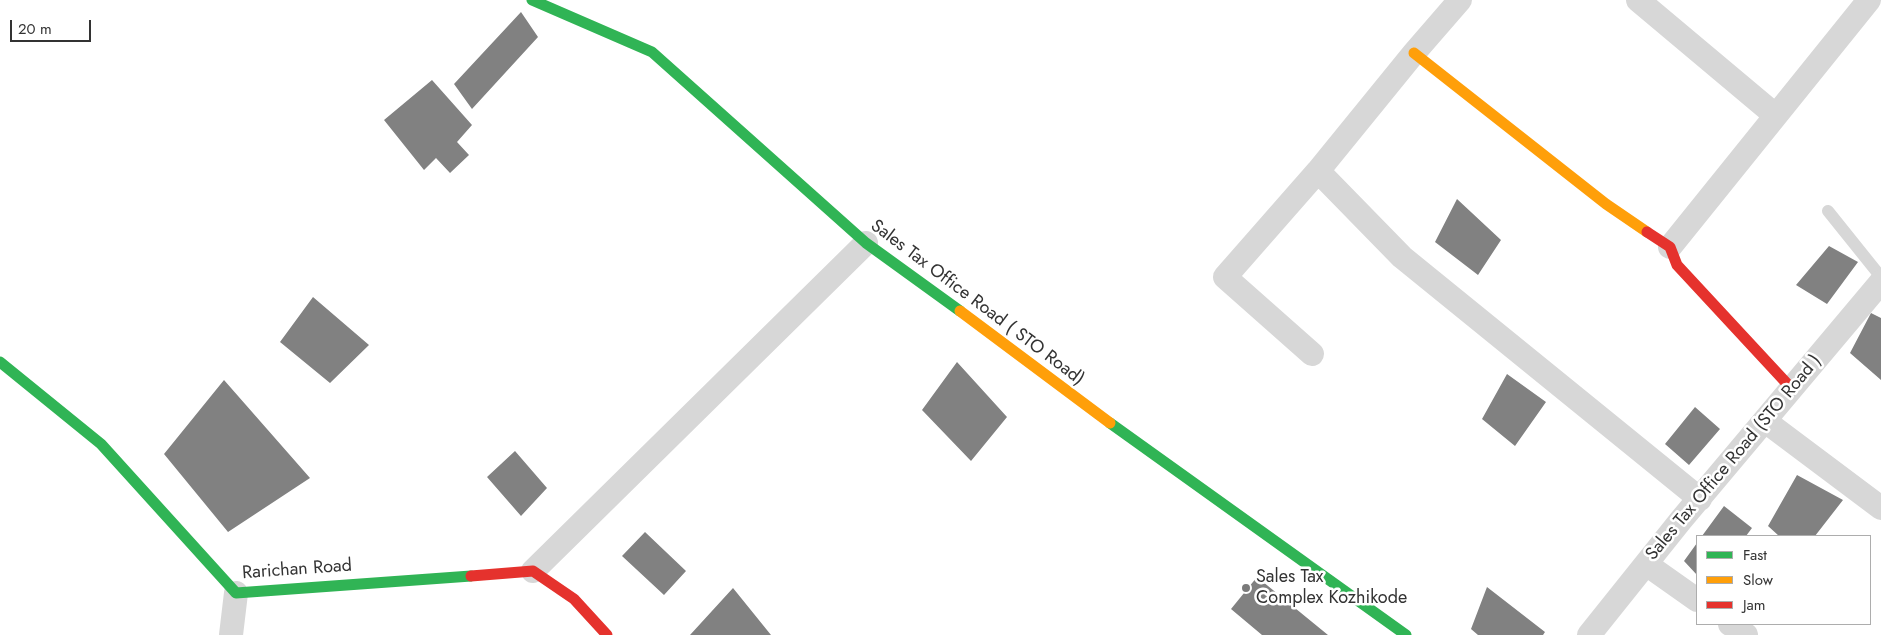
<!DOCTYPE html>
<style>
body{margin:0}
#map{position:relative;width:1881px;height:635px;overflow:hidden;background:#fff;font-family:Jost,sans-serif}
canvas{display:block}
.legend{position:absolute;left:1696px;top:535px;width:175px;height:90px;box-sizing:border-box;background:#fff;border:1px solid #adadad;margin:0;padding:6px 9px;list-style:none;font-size:15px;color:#333}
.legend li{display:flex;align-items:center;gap:10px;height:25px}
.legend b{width:25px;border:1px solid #adadad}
.scale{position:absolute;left:10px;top:20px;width:81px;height:22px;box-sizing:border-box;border:2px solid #333;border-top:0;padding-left:6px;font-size:15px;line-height:18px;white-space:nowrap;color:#333;-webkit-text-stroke:4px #fff;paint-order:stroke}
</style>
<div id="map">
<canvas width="1881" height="635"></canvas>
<ul class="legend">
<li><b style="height:6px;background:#30b455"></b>Fast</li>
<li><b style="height:6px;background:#ff9f0a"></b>Slow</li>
<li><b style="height:6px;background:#e5322d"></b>Jam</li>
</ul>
<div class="scale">20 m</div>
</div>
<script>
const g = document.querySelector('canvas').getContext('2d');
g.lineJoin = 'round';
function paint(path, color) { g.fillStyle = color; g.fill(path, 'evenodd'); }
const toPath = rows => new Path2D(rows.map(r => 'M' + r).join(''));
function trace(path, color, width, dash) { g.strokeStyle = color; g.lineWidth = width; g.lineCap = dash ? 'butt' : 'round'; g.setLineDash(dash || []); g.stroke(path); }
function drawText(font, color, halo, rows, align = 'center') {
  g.font = font + ' Jost,sans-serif'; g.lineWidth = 5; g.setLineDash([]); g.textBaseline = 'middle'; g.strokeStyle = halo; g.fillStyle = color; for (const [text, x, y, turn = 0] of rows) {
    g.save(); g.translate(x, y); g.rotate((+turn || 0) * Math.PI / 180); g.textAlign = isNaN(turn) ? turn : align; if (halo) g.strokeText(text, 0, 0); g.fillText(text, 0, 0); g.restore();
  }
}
paint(toPath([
 [521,12,538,37,472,109,454,84],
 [432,80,472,125,457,142,469,155,450,173,436,158,424,170,384,120],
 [1457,199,1501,240,1478,275,1435,242],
 [1829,246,1858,262,1827,304,1796,285],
 [313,297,369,345,330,383,280,342],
 [1871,313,1881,318,1881,380,1850,353],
 [957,362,1007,417,971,461,922,410],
 [1507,374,1546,402,1515,446,1482,419],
 [224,380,310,478,228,532,164,454],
 [1695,407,1720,429,1689,465,1665,444],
 [515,451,547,488,521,516,487,477],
 [1797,475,1843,500,1815,536,1779,536,1768,526],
 [1724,506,1752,528,1746,536,1702,536],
 [645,532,686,571,664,595,622,556],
 [1697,543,1697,575,1684,561],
 [1257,577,1328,635,1262,635,1231,609],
 [1487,587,1545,632,1543,635,1478,635,1471,629],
 [733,588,771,635,690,635]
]), '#818181');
trace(toPath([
 [1828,211,1881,277]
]), '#d7d7d7', 12);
trace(toPath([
 [1638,0,1775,115],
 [1318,171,1402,257,1700,499],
 [1670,247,1869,0],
 [1312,354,1225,277,1318,171,1414,53,1460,0],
 [1765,421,1881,508],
 [1646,564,1697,600],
 [533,571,866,243],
 [1730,624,1746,635],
 [231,635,236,593],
 [1589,635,1681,520,1881,282]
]), '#d7d7d7', 24);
trace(toPath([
 [532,0,652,52,866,243,960,311],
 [0,362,101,444,236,593,471,576],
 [1110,423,1406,635]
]), '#30b455', 11);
trace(toPath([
 [1414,53,1606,204,1647,232],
 [960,311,1110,423]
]), '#ff9f0a', 11);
trace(toPath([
 [1647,232,1670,247,1677,265,1792,389],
 [471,576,533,571,574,599,607,635]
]), '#e5322d', 11);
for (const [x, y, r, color] of [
 [1246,588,5,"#7a7a7a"]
]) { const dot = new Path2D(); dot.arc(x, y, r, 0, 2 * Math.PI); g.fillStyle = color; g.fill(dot); trace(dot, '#fff', 2); }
drawText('18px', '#333', '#fff', [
 ["Sales Tax Office Road ( STO Road)",977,303,37],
 ["Sales Tax Office Road (STO Road )",1734,458,-50],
 ["Rarichan Road",297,570,-4]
]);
drawText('18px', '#333', '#fff', [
 ["Sales Tax",1256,578],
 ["Complex Kozhikode",1256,599]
], 'left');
</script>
